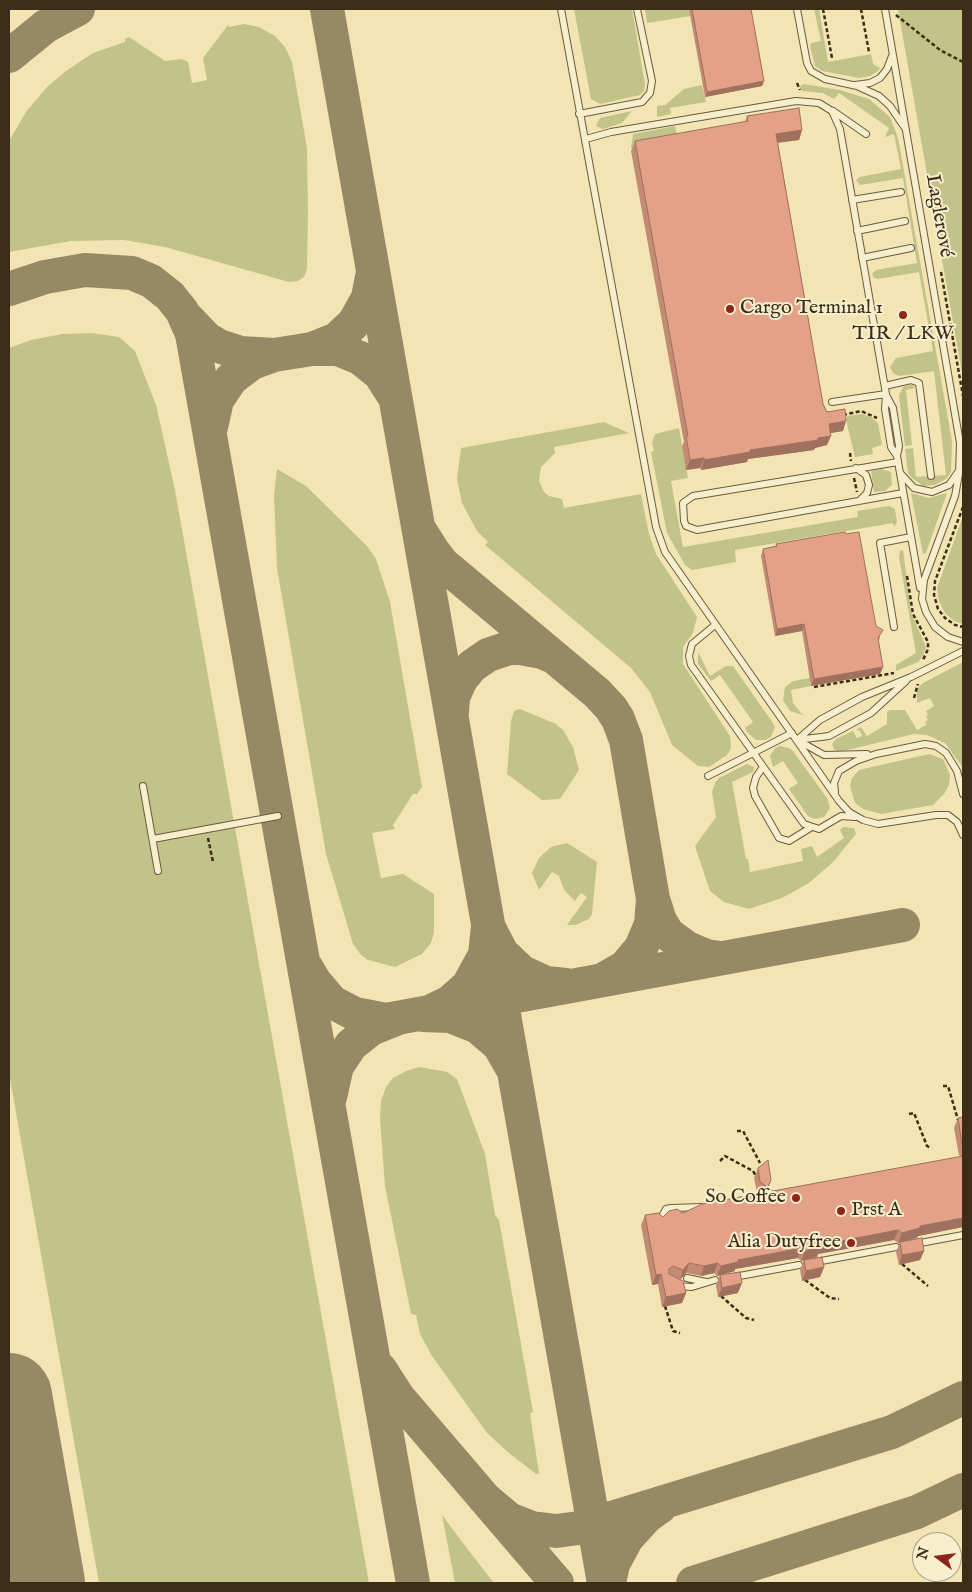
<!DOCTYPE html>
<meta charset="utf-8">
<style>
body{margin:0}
#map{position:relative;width:972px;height:1592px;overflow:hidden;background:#f3e5b3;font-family:"IM FELL English",serif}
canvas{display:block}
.frame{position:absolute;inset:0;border:10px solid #3d2d18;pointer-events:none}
.north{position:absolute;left:912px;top:1532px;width:50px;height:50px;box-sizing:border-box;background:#f7eece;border:1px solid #ada185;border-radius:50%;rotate:285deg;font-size:14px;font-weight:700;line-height:20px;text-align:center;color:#3d2d18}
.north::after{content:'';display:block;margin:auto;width:18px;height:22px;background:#8f2418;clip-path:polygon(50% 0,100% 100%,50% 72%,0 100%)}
</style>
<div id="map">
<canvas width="972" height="1592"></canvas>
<div class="frame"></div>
<div class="north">N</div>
</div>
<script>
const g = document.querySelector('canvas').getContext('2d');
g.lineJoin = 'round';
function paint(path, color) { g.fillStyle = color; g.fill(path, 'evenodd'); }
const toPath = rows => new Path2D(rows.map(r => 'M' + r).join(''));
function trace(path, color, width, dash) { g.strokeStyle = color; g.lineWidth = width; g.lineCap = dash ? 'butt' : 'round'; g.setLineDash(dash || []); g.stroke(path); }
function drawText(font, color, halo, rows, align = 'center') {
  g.font = font + ' "IM FELL English",serif'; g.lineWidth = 4; g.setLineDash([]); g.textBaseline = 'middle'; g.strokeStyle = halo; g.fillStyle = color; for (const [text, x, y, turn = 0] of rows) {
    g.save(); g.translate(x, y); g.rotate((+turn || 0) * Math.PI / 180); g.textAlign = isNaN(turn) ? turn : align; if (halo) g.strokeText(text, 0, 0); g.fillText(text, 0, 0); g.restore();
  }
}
paint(toPath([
 [574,9,632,9,645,84,644,91,640,95,600,104,591,99],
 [645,9,689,9,691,16,647,23],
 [814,9,819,9,828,62,871,54,873,64,880,68,878,71,870,76,859,78,822,71,815,66,810,46,811,43,821,41],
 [898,9,963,9,963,379,899,15],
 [244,24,259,27,275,36,285,47,292,62,307,148,308,212,307,269,304,277,298,281,289,282,165,247,124,240,71,241,9,252,9,141,26,112,47,87,66,71,93,53,125,42,125,39,129,37,165,61,182,59,188,62,192,83,207,80,203,58,228,25,229,27],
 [804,84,840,90,869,99,890,117,898,138,952,441,951,472,946,479,935,485,923,486,912,478,908,473,905,449,913,448,916,477,946,475,934,371,899,376,893,373,890,367,896,358,933,351,919,272,878,279,874,278,872,274,876,270,917,263,903,178,860,185,856,180,860,177,901,169,894,134,885,137,889,128,839,93,834,99,823,93,802,91,800,86],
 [702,85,706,102,670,108,671,114,657,117,657,106,665,105,684,89],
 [632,111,622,123,603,129,596,126,600,118],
 [675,126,678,140,631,148,633,134],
 [92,333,119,337,135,351,156,405,175,490,369,1583,99,1583,9,1073,9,348,31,340,62,334],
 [912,385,915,388,906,390,912,445,905,446,899,395,904,386],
 [861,414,871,417,878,423,882,445,872,448,873,454,855,457,846,420,847,416],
 [604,422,629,433,554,447,555,453,541,467,539,481,544,492,549,496,562,499,564,508,641,494,649,534,656,554,697,617,693,633,683,647,683,664,730,736,731,748,727,755,709,767,698,766,672,745,650,692,631,668,485,545,488,542,477,531,462,503,457,479,461,448],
 [679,428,688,478,671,481,683,547,858,517,857,511,889,506,895,509,897,522,894,527,893,523,735,550,736,562,692,570,685,565,667,533,651,452,654,451,652,443,655,434],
 [277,469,306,486,367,546,376,559,390,602,422,787,417,794,413,794,393,825,395,829,372,833,381,878,403,874,434,894,434,933,431,943,422,954,395,967,368,960,361,955,353,944,326,854,277,568,274,495],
 [881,469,891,472,892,485,885,491,874,492,871,471],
 [911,493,929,498,947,493,926,553,923,554],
 [963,516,963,624,954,621,945,613,939,601,937,588],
 [903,550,911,612,926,647,923,656,918,662,896,671,896,665,916,653,899,557,900,551],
 [698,652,710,676,726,666,733,666,773,723,775,727,771,737,765,740,756,740,747,732,745,728,753,722,720,675,711,681,698,664],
 [963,662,963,768,945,743,927,735,914,734,839,752,834,749,832,744,836,739,853,731,857,738,862,736,860,731,856,730,861,727,867,736,887,724,887,712,890,710,905,710,917,730,926,725,925,722,928,720,926,716,928,715,926,711,934,706,930,698,917,703,917,689,923,683],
 [810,678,811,686,791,690,793,703,801,713,806,716,790,711,783,700,785,687,793,681],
 [520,709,556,724,563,730,573,747,579,770,560,799,542,800,507,774,511,721,514,711],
 [780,746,789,748,793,751,827,798,830,808,824,817,815,819,808,816,789,789,798,783,783,761,773,767,770,756,775,748],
 [929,754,943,759,950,775,949,785,944,794,933,805,881,814,863,809,855,803,850,786,852,778,859,770],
 [747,764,754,767,753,772,732,782,746,859,748,859,750,872,803,861,801,849,812,846,817,857,844,838,840,830,843,827,854,828,856,834,833,862,809,883,782,898,749,909,724,902,710,891,695,846,716,817,712,792,715,783,719,778],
 [567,843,597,862,592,914,589,919,576,925,567,925,587,897,581,893,575,901,564,890,559,876,552,872,539,890,532,873,539,858,551,847],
 [419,1067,447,1072,457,1079,485,1154,495,1215,499,1220,533,1412,530,1414,539,1473,536,1474,509,1453,487,1433,432,1356,420,1334,416,1315,411,1314,385,1186,380,1119,381,1101,386,1087,393,1078,406,1071],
 [442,1515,469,1551,494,1583,455,1583]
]), '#c1c388');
trace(toPath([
 [327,9,604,1583],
 [9,56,46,26,78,9],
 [9,289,45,277,85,270,132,273,151,281,170,296,182,311,192,334,413,1583],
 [185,316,207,339,219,346,240,353,274,355,312,349,337,339,354,323,368,298,372,277],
 [312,349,338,349,360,358,380,374,394,396],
 [211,427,217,400,231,379,252,363,274,355],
 [421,532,433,551,443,564,597,693,611,708,618,719,626,740,653,899,660,921,668,934,687,948,706,956,720,958],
 [452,712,453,697,461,679,472,666,488,655,509,648,520,648,542,652,551,656],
 [306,967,315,982,332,1002,355,1014,386,1020,903,925],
 [604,979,625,967,641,948,651,924,653,899],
 [511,1066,499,1045,478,1027,450,1016,423,1015,450,1002,468,986,485,955,488,926,502,953,522,972,546,983,566,985],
 [330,1097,337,1066,351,1045,371,1029,396,1019],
 [380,1369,398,1397,557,1583],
 [484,1498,509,1519,532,1528,556,1531,579,1528,892,1432,963,1398],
 [609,1583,613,1564,627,1538,646,1517,660,1507],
 [693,1583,917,1512,963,1490]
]), '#988966', 34);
trace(toPath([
 [9,1396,42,1583]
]), '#988966', 86);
const lane = toPath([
 [561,9,656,527,665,552,839,801,849,812,863,820,878,824,936,815,948,815,957,822,963,835],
 [797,9,807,63,811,71,825,79,857,86,879,96,890,106,905,128],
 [885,9,960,443,959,474,955,496,924,580,922,599,926,612,935,627,948,637,963,642],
 [855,85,870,83,880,78,887,69,892,56],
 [833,111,866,134],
 [579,114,642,102,650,93,652,81,637,9],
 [586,139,611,132,796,101,819,103,832,111,840,129,886,394,885,409,891,447,897,456],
 [852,200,901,192],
 [857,231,905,221],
 [862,258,911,248],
 [885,386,911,380,919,383,931,476],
 [886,395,893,408,899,446,897,456,920,588],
 [832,402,886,394],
 [898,462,693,496,683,503,684,521,686,526,697,530,903,493],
 [856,468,866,475,869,485,867,493,859,501],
 [901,474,914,488,932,492,949,485,958,472],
 [715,625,692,644,689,656,691,665,804,824,819,829,841,816,855,817],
 [894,627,880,543,911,537],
 [797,740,820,720,862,697,911,677,963,651],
 [797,740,829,736,871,713,906,681],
 [801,742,824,755,867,754],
 [763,767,756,777,753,788,755,796,779,838,789,841,810,828],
 [708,776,792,733],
 [143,786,158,871],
 [835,792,834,783,839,771,856,761,876,754,925,744,936,746,946,753,957,771,963,794],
 [153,839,278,816],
 [659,1222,666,1209,671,1208,703,1207],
 [915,1244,963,1235],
 [816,1262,896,1247],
 [734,1277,799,1265],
 [687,1278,706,1282],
 [677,1286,692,1287,715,1280]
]);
trace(lane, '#6a5b3f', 8);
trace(toPath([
 [823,9,832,58],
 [861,9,869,52],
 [896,15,940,50,963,62],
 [797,83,800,90],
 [941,272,963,396],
 [843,415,861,411,877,418],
 [850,453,851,461],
 [854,478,857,492],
 [963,507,935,581,934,595,938,609,945,618,955,625,963,627],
 [907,576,913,614,928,642,928,649,923,660],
 [814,687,894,673],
 [914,698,918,684],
 [208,838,213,862],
 [943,1086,948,1086,958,1120],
 [909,1114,914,1113,927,1146,931,1148],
 [737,1131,743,1131,760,1163],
 [720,1161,725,1156,753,1171,756,1176],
 [902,1264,928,1286],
 [805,1280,830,1298,839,1299],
 [721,1296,746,1318,754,1320],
 [665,1306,673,1331,680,1333]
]), '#3d2d18', 2.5, [4, 2.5]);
trace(lane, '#f7eece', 6);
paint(toPath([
 [689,9,751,9,764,81,762,86,705,97],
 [747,116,802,130,799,140,778,143,823,404,827,412,843,431,830,433,827,445,815,448,814,450,748,459,747,462,701,470,700,468,686,470,682,446,684,442,631,151,635,141,745,122],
 [776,544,876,626,880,638,878,641,883,667,880,674,811,686,802,631,775,636,761,556,763,549,776,546],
 [963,1117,963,1227,918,1236,917,1238,901,1242,924,1251,920,1260,899,1265,896,1252,900,1242,898,1243,894,1240,818,1254,817,1257,804,1260,824,1267,820,1277,802,1281,800,1270,804,1260,801,1261,798,1258,735,1269,735,1271,721,1275,738,1293,718,1297,716,1285,720,1275,717,1276,714,1273,701,1276,686,1273,680,1279,686,1293,682,1303,662,1307,658,1284,652,1285,641,1225,645,1215,663,1217,760,1194,757,1192,754,1178,758,1168,769,1187,773,1191,961,1157,959,1155,954,1128,958,1118]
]), '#c38a74');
paint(toPath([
 [764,81,762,86,705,97,707,92],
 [802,130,799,140,772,143,776,134],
 [846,421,843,431,825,434,829,424],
 [831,436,827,445,815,448,814,450,748,459,747,462,701,470,704,460,750,450],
 [704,458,700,468,686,470,690,460],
 [804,624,802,631,775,636,777,629],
 [883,667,880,674,811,686,814,679],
 [963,1218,963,1227,918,1236,917,1238,898,1243,902,1233,920,1226],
 [898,1230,894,1240,818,1254,817,1257,801,1261,805,1251,820,1245],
 [802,1248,798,1258,735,1269,735,1271,717,1276,721,1266,738,1260],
 [924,1251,920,1260,899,1265,902,1255],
 [689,1263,686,1273,680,1280,683,1270],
 [718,1263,714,1273,701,1276,704,1266],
 [824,1267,820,1277,802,1281,806,1271],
 [661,1274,658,1284,652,1285,656,1275],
 [742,1283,738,1293,718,1297,722,1288],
 [686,1293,682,1303,662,1307,666,1297]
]), '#9f715e');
const building = toPath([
 [692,9,751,9,764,81,707,92,692,9],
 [799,108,802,130,776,134,823,404,827,412,845,409,846,421,829,424,831,436,818,438,818,440,750,450,750,452,704,460,704,458,690,460,686,436,688,436,635,141,748,121,747,116,799,108],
 [845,532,846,534,859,532,876,626,883,630,878,638,883,667,814,679,804,624,777,629,763,549,777,546,776,544,845,532],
 [963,1117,963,1146,962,1145,958,1118,963,1117],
 [963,1156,963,1218,920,1226,920,1228,902,1233,898,1230,820,1245,820,1247,805,1251,802,1248,738,1260,738,1262,721,1266,718,1263,704,1266,689,1263,683,1270,673,1266,669,1269,669,1274,683,1281,686,1293,666,1297,661,1274,656,1275,645,1215,658,1213,663,1217,669,1211,677,1209,683,1213,702,1204,763,1193,766,1186,760,1182,758,1168,768,1160,771,1180,768,1187,773,1191,963,1156],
 [922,1238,924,1251,902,1255,900,1242,922,1238],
 [822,1257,824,1267,806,1271,804,1260,822,1257],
 [740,1272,742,1283,722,1288,720,1275,740,1272]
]);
paint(building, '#e3a187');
trace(building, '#9f715e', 1);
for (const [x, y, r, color] of [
 [730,309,5,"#8f2418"],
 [903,315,5,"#8f2418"],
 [796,1198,5,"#8f2418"],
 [841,1211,5,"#8f2418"],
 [851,1243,5,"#8f2418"]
]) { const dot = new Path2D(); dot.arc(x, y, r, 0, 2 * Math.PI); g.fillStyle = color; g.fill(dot); trace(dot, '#f7eece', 2); }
drawText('20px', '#3d2d18', '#f7eece', [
 ["Laglerové",938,216,80]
]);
drawText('20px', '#3d2d18', '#f7eece', [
 ["Cargo Terminal 1",740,309],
 ["TIR / LKW",903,335,"center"],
 ["So Coffee",786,1198,"right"],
 ["Prst A",851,1211],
 ["Alia Dutyfree",841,1243,"right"]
], 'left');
</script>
